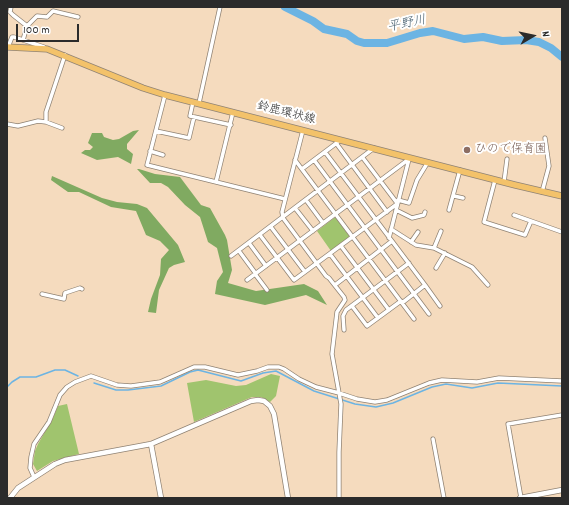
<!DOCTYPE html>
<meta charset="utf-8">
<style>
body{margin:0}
#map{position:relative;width:569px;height:505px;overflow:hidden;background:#f5dbbe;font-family:Dekko,sans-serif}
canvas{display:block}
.frame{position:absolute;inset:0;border:8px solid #2b2b2b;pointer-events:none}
.north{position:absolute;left:513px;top:16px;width:40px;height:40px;-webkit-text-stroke:3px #fff;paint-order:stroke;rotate:81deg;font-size:11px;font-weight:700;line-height:16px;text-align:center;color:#2b2b2b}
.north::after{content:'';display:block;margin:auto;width:14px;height:18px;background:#2b2b2b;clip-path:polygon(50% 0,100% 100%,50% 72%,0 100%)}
.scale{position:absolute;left:16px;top:24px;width:63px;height:18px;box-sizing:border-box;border:2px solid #2b2b2b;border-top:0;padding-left:5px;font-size:12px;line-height:14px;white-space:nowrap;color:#2b2b2b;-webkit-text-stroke:3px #fff;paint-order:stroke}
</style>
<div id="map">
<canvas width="569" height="505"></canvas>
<div class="frame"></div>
<div class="north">N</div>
<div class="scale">100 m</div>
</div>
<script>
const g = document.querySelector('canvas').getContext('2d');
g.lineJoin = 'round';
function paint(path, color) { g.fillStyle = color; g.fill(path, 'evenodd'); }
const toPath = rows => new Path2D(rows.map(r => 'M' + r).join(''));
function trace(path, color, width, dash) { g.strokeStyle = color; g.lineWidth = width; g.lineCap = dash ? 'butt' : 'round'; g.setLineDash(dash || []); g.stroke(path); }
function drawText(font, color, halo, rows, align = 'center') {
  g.font = font + ' Dekko,"Klee One",sans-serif'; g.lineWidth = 4; g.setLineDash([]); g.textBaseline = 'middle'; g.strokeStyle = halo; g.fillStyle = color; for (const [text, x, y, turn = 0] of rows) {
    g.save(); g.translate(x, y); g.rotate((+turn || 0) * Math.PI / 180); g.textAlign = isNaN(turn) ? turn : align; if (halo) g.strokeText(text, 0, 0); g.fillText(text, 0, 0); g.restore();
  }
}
paint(toPath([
 [334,218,336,218,350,237,349,239,331,251,317,231],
 [271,374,280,376,276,396,270,402,261,397,252,397,194,422,187,383,206,380,236,386,246,385],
 [67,404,79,454,53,461,37,471,33,464,35,451,38,444,53,418,58,406]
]), '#a0c46e');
paint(toPath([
 [139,130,127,144,127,149,133,154,131,164,118,157,97,160,81,153,85,150,90,150,93,147,88,143,92,133,102,133,104,137,113,140,119,139,133,131],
 [137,169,139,169,155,174,180,177,201,205,210,208,225,235,227,240,232,270,228,283,256,291,304,284,318,291,327,305,306,295,265,305,215,294,217,281,223,272,217,248,208,242,200,217,185,205,168,187,161,183,150,183],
 [52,176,102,198,117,202,137,204,147,208,178,245,185,262,174,265,169,268,159,290,156,313,148,312,151,299,160,275,161,259,169,250,160,241,146,235,136,211,111,207,79,192,68,192,51,180]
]), '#80aa61');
trace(toPath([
 [94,383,116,390,128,390,161,386,190,372,198,370,241,381,263,373,276,371,314,391,355,404,376,407,393,403,432,387,446,384,472,388,498,383,562,386],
 [7,387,12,382,20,377,36,377,55,370,65,370,78,376]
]), '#6cb4e3', 1.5);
trace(toPath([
 [285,7,313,21,324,29,347,34,357,41,364,43,387,43,420,33,433,31,464,39,483,37,502,41,526,40,539,42,551,48,562,57]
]), '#6cb4e3', 8);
const minor = toPath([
 [11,7,10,12,13,15,27,26,23,40],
 [27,26,37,16,47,17,53,11,78,17],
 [8,47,12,37,14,37,44,47],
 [165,95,147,165,285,199],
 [193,102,190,116,231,125],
 [199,103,220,7],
 [46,122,62,128],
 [7,124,18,126,38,121,46,122,46,112,65,55],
 [303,130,282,212,283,218,326,276,329,278,344,297,345,300,337,312,332,354,341,404,339,452,339,498],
 [156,131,189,138,194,117],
 [336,143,387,212],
 [150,151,163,155],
 [363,158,397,203],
 [295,160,402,303,425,285,325,152],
 [314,160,429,314],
 [302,169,338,142],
 [495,180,484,222,525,235,531,221,562,232],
 [216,182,233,112],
 [504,182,507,159],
 [542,192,549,166,545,138],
 [454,196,463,198],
 [306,200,323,223],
 [398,200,409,203,417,180,428,162],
 [295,208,313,231],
 [396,210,412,218,424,215,425,212],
 [449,210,460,170],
 [514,215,531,221],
 [271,227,305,272],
 [391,229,416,245,434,248,472,267,488,285],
 [260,235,294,280,397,204],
 [389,238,409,159],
 [411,242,418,232],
 [249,243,266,266],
 [341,246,389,310],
 [434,248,441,231],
 [239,251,256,274],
 [330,254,378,318],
 [231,256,374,148],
 [436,268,445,253],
 [255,274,267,290],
 [247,280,409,159],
 [335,285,392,241],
 [425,285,440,306],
 [42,294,64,299,65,293,80,288,82,289],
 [402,303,414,319],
 [352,306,367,326,401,301],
 [344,330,343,316,346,310,409,263],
 [433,439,444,498],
 [34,477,30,468,31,457,34,444,49,422,60,395,67,387,75,382,91,376,117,385,131,386,160,382,194,367,205,367,238,375,257,371,268,367,279,367,284,369,299,379,316,387,339,393,357,399,375,402,387,400,429,383,442,380,477,382,499,378,562,381],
 [521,498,508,424,562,415]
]);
const tertiary = toPath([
 [151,444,161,498],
 [10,498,18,488,55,464,65,460,151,444,251,401,258,400,264,401,270,406,274,414,288,498],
 [520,498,562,490]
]);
const primary = toPath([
 [7,47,47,49,143,88,165,95,515,185,562,196]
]);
trace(minor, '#908374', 5);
trace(tertiary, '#908374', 6);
trace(primary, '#908374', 7);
trace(minor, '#fff', 3.5);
trace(tertiary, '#fff', 4.5);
trace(primary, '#f3c26a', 5.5);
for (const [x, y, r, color] of [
 [467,150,4,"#8d6e63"]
]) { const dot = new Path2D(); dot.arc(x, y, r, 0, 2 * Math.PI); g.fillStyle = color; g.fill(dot); trace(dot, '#fff', 1.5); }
drawText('12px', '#2b2b2b', '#fff', [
 ["鈴鹿環状線",286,114,14]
]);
drawText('12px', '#785e54', '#fff', [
 ["ひので保育園",475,150]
], 'left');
drawText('italic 13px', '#425b6b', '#fff', [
 ["平野川",407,25,-12]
]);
</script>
